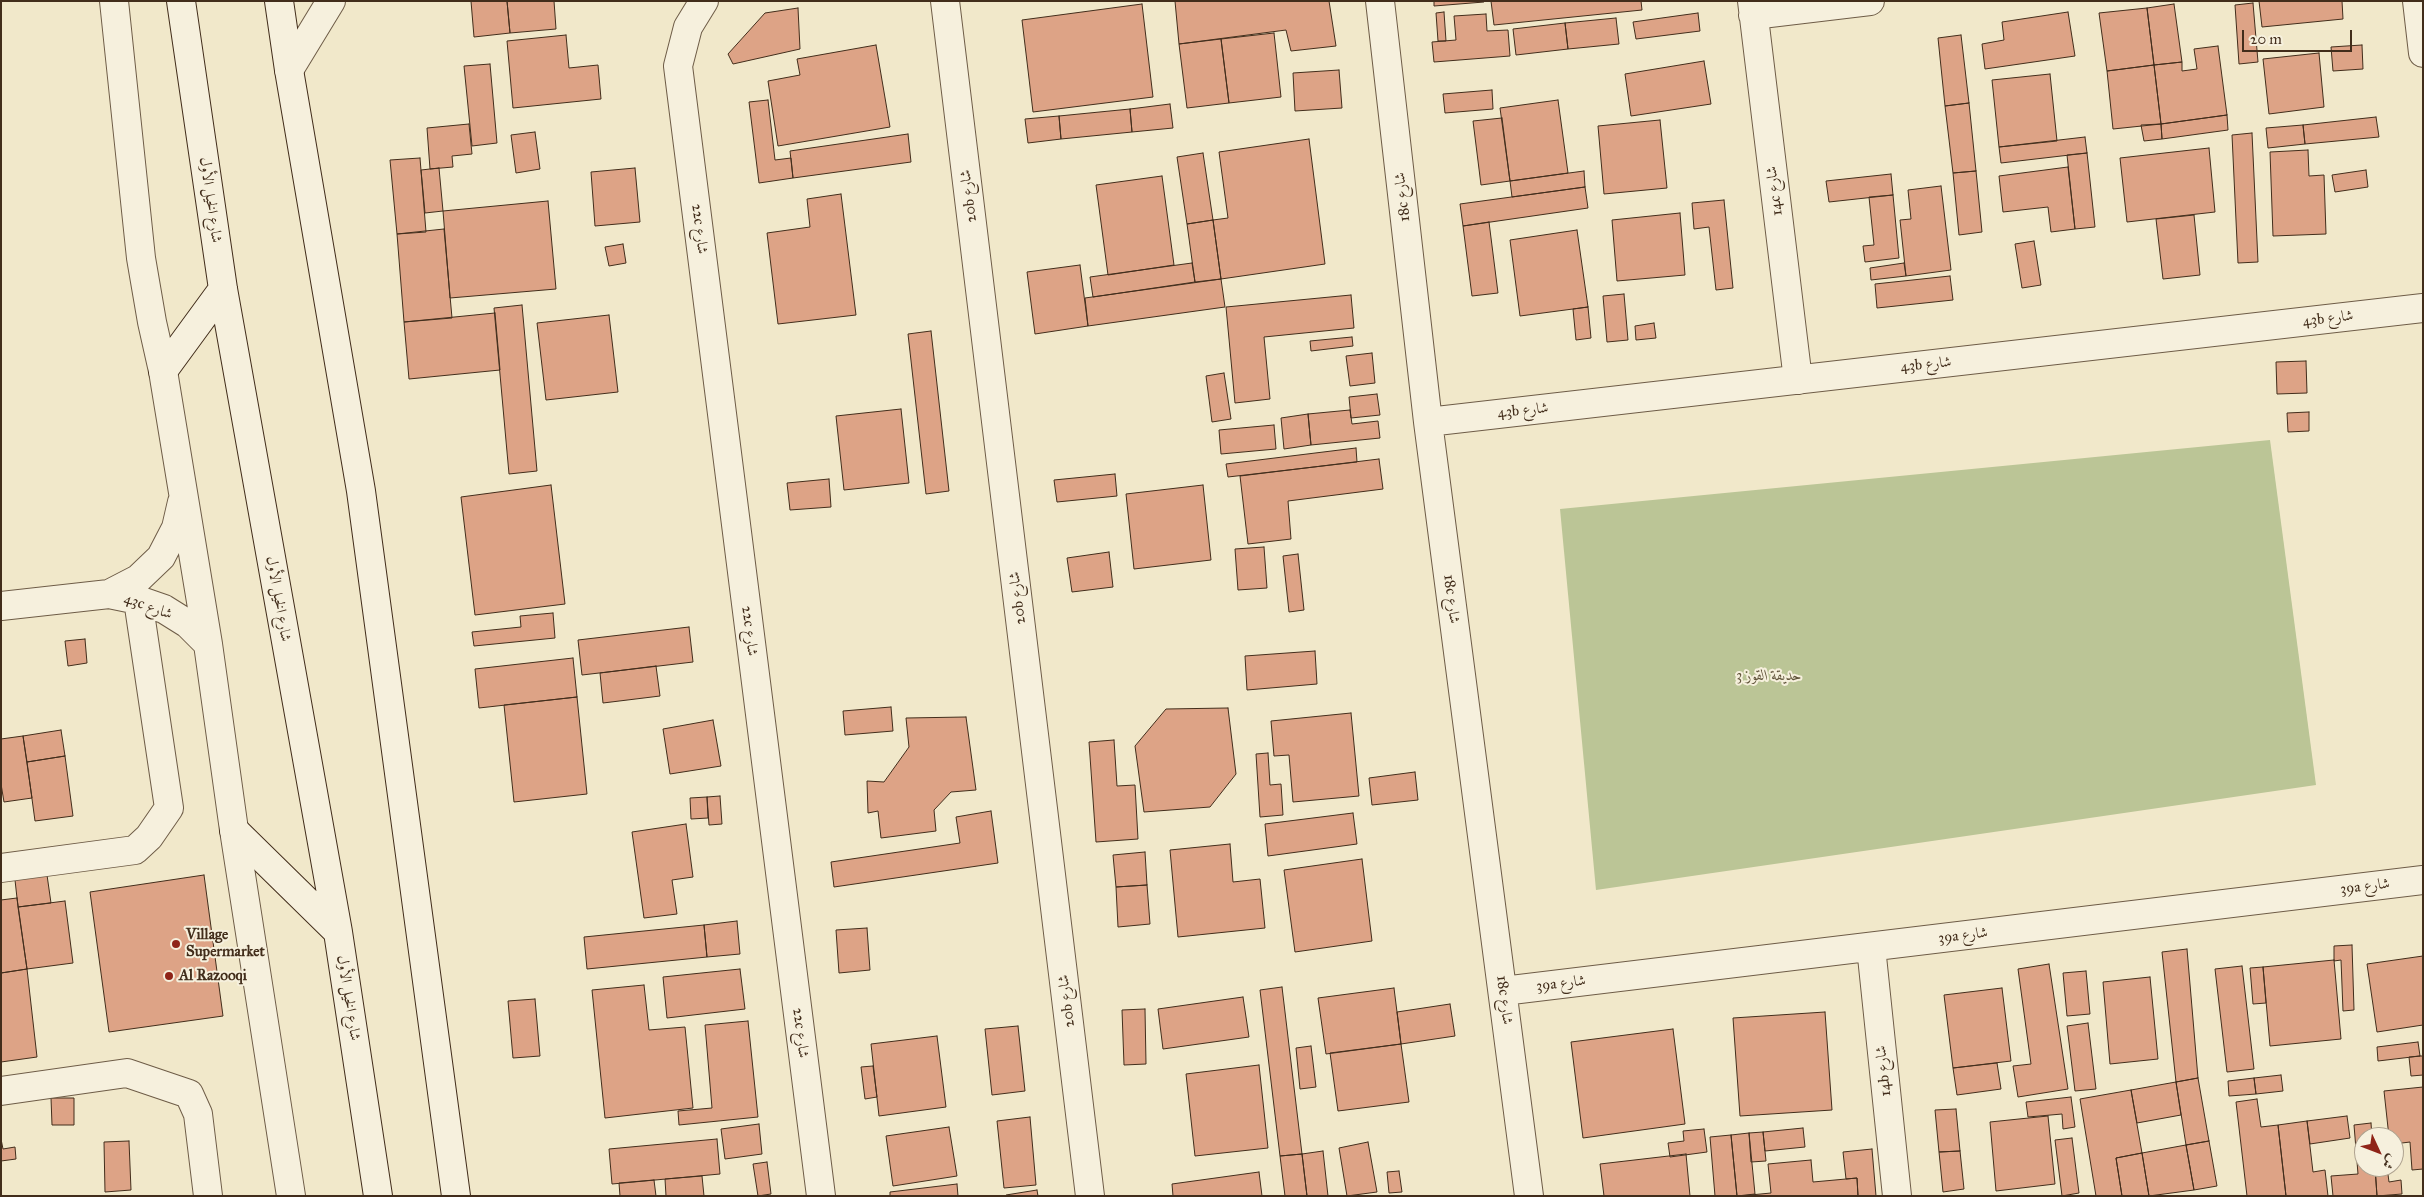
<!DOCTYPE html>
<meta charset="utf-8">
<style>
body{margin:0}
#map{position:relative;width:2424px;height:1197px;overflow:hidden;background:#f1e8ca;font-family:"IM FELL Great Primer",Amiri,serif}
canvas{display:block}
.frame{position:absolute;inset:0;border:2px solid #422d1b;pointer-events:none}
.north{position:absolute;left:2354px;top:1127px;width:50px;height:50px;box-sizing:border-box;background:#f6f0dd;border:1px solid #aea28f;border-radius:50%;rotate:133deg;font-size:14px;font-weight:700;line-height:20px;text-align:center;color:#422d1b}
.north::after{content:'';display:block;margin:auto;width:18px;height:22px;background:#8f2418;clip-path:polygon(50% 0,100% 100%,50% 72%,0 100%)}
.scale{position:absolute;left:2242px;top:30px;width:110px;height:22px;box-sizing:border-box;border:2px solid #422d1b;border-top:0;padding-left:6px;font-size:15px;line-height:18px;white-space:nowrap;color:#422d1b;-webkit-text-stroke:4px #f6f0dd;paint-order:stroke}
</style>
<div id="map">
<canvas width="2424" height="1197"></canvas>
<div class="frame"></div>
<div class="north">ش</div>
<div class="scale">20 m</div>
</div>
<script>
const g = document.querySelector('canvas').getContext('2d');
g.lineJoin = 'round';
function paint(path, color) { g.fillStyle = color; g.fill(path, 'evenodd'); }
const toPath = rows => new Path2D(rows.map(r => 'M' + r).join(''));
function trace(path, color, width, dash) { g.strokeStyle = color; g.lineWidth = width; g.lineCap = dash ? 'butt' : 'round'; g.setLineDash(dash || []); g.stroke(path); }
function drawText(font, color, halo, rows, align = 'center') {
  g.font = font + ' "IM FELL Great Primer",Amiri,serif'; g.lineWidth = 4; g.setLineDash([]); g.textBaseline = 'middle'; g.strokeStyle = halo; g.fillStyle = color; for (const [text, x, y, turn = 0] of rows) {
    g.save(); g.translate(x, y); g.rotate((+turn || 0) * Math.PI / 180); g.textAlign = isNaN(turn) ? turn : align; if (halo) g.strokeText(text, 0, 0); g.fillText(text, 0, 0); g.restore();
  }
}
paint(toPath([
 [2270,440,2316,785,1596,890,1560,509]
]), '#bbc596');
const building = toPath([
 [471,1,507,1,510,33,474,37,471,1],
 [507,1,554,1,556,29,510,33,507,1],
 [1175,1,1329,1,1336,46,1291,51,1286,30,1179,44,1175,1],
 [1434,1,1483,1,1484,2,1434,6,1434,1],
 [1491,1,1641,1,1642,10,1494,25,1491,1],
 [2259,1,2342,1,2343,19,2262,27,2259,1],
 [2253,3,2258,62,2239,64,2235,5,2253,3],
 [1142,4,1153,97,1033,112,1022,20,1142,4],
 [2174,4,2182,62,2154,65,2147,8,2174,4],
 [798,8,800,49,733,64,728,54,765,13,798,8],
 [2147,8,2154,65,2107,71,2099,13,2147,8],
 [1444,12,1446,41,1438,41,1436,13,1444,12],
 [2068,12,2075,56,1985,69,1982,44,2004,40,2002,22,2068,12],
 [1698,13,1700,31,1636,39,1633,22,1698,13],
 [1486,14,1487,31,1508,30,1510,56,1434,62,1432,42,1456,40,1454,16,1486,14],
 [1616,18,1619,44,1568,49,1565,23,1616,18],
 [1565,23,1568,49,1516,55,1513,29,1565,23],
 [1274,33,1281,97,1229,103,1221,39,1274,33],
 [566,35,569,68,598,65,601,99,513,108,507,41,566,35],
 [1961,35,1969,103,1945,106,1938,38,1961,35],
 [1221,39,1229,103,1187,108,1179,44,1221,39],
 [876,45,890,127,778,146,768,81,800,75,797,59,876,45],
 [2362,45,2363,69,2333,71,2331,47,2362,45],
 [2218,46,2227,115,2161,124,2154,65,2182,62,2182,71,2197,69,2194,49,2218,46],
 [2319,53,2324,107,2269,114,2263,59,2319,53],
 [1704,61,1711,104,1631,116,1625,74,1704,61],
 [490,64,497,143,472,146,464,66,490,64],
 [2154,65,2161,124,2113,129,2107,71,2154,65],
 [1339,70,1342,108,1295,111,1293,73,1339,70],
 [2050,74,2057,141,1999,147,1992,80,2050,74],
 [1492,90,1493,109,1445,113,1443,94,1492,90],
 [768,100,775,160,791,158,793,178,759,183,749,102,768,100],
 [1558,100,1568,173,1510,181,1500,108,1558,100],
 [1969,103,1976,171,1953,173,1945,106,1969,103],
 [1170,104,1173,128,1132,132,1130,109,1170,104],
 [1130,109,1132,132,1061,139,1059,116,1130,109],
 [2227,115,2228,130,2162,139,2161,124,2227,115],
 [1059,116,1061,139,1028,143,1025,119,1059,116],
 [2376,117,2379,137,2305,144,2303,125,2376,117],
 [1502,118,1510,181,1481,185,1473,121,1502,118],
 [1660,120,1667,188,1604,194,1598,126,1660,120],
 [469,124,472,154,452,156,453,167,430,169,427,128,469,124],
 [2161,124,2162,139,2144,141,2141,125,2161,124],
 [2303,125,2305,144,2268,148,2266,128,2303,125],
 [535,132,540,169,516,173,511,135,535,132],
 [2252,133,2258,262,2238,263,2232,135,2252,133],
 [908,134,911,162,793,178,790,151,908,134],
 [2085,137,2087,153,2001,163,1999,147,2085,137],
 [1309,139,1325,264,1221,279,1213,220,1228,218,1219,152,1309,139],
 [2209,148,2215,212,2127,222,2120,158,2209,148],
 [2308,150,2309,176,2324,175,2326,234,2273,236,2270,152,2308,150],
 [1203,153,1213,220,1187,224,1177,157,1203,153],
 [2087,153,2095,227,2075,229,2067,155,2087,153],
 [420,158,426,232,397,234,390,160,420,158],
 [2068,167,2075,229,2051,232,2048,207,2003,212,1999,176,2068,167],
 [439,168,443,211,425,213,421,170,439,168],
 [635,168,640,222,595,226,591,172,635,168],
 [2366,170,2368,187,2335,192,2332,175,2366,170],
 [1584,171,1585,187,1512,197,1510,181,1584,171],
 [1976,171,1982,232,1959,235,1953,173,1976,171],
 [1891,174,1893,195,1829,202,1826,181,1891,174],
 [1162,176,1174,265,1108,275,1096,185,1162,176],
 [1941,186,1951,270,1906,276,1900,220,1911,219,1908,190,1941,186],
 [1585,187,1588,208,1463,226,1460,204,1585,187],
 [841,194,856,315,778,324,767,233,810,227,807,199,841,194],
 [1893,195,1899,258,1865,262,1863,246,1874,245,1869,197,1893,195],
 [1724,200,1733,288,1716,290,1709,227,1694,229,1692,203,1724,200],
 [548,201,556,289,450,298,443,211,548,201],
 [1680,213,1685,275,1617,281,1612,220,1680,213],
 [2194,215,2200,275,2163,279,2156,219,2194,215],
 [1213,220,1221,279,1195,282,1187,224,1213,220],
 [1489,222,1498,293,1472,296,1463,226,1489,222],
 [444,229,452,318,404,322,397,234,444,229],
 [1577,230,1588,307,1520,316,1510,240,1577,230],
 [2034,241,2041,285,2022,288,2015,244,2034,241],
 [623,244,626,263,609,266,605,247,623,244],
 [1192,263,1195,282,1093,297,1090,277,1192,263],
 [1904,263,1906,276,1871,280,1870,268,1904,263],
 [1080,265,1088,326,1035,334,1027,272,1080,265],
 [1950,276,1953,300,1877,308,1875,284,1950,276],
 [1221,279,1225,307,1088,326,1085,298,1221,279],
 [1624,294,1628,340,1607,342,1603,296,1624,294],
 [1351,295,1354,328,1264,337,1270,399,1235,403,1226,307,1351,295],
 [522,305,537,471,509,474,494,308,522,305],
 [1588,307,1591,338,1576,340,1573,309,1588,307],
 [495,313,500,370,409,379,404,322,495,313],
 [609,315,618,392,546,400,537,323,609,315],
 [1654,323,1656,338,1636,340,1635,326,1654,323],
 [931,331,949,491,926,494,908,334,931,331],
 [1352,337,1353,346,1311,351,1310,341,1352,337],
 [1372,353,1375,383,1350,386,1346,356,1372,353],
 [2306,361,2307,393,2277,394,2276,362,2306,361],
 [1224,373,1231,419,1212,422,1206,376,1224,373],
 [1377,394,1380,415,1351,418,1349,397,1377,394],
 [901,409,909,483,844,490,836,416,901,409],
 [1350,410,1352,424,1378,421,1380,438,1311,445,1308,414,1350,410],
 [2309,412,2309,431,2288,432,2287,413,2309,412],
 [1308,414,1311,445,1284,449,1281,418,1308,414],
 [1274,425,1276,449,1221,454,1219,430,1274,425],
 [1356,448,1357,462,1228,477,1226,464,1356,448],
 [1379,459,1383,489,1288,501,1291,539,1248,544,1240,476,1379,459],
 [1115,474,1117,496,1057,502,1054,480,1115,474],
 [829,479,831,507,790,510,787,483,829,479],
 [551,485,565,604,475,615,461,497,551,485],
 [1203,485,1211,560,1134,569,1126,494,1203,485],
 [1264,547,1267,588,1238,590,1235,549,1264,547],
 [1109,552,1113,587,1072,592,1067,558,1109,552],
 [1298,554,1304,610,1289,612,1283,556,1298,554],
 [553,613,555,638,474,646,472,632,521,627,520,616,553,613],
 [689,627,693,662,582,675,578,640,689,627],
 [85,639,87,663,68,666,65,641,85,639],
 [1315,651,1317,684,1247,690,1245,656,1315,651],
 [573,658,577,697,479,708,475,669,573,658],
 [656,666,660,696,603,703,600,673,656,666],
 [577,697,587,794,514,802,504,705,577,697],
 [891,707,893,731,845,735,843,711,891,707],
 [1228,708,1236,774,1210,807,1144,812,1135,746,1166,709,1228,708],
 [1351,713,1359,796,1293,802,1289,755,1274,756,1271,721,1351,713],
 [966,717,976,790,951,792,934,810,936,831,881,838,878,811,868,813,867,781,884,782,909,747,906,718,966,717],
 [713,720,721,766,670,774,663,729,713,720],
 [61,730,65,756,27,762,23,736,61,730],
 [23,736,32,798,4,802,1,784,1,739,23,736],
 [1114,740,1117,786,1135,785,1138,839,1096,842,1089,742,1114,740],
 [1268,753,1270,785,1281,784,1283,815,1260,817,1256,754,1268,753],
 [65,756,73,816,35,821,27,762,65,756],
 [1415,772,1418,800,1372,805,1369,778,1415,772],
 [720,796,722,824,709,825,707,797,720,796],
 [707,797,708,818,691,819,690,798,707,797],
 [991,811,998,863,834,887,831,862,960,843,956,817,991,811],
 [1353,813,1357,844,1268,856,1265,824,1353,813],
 [686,824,693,877,672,880,677,914,644,918,632,832,686,824],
 [1230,844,1233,882,1260,879,1265,928,1178,937,1170,850,1230,844],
 [1145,852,1147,885,1116,887,1113,855,1145,852],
 [1362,859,1372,941,1295,952,1284,870,1362,859],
 [47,875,51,903,18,907,15,880,47,875],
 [204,875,223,1016,109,1032,90,892,204,875],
 [1147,885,1150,924,1118,927,1116,887,1147,885],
 [17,898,27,969,1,973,1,900,17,898],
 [65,901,73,963,27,969,18,907,65,901],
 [737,921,740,954,707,957,704,925,737,921],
 [704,925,707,957,587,969,584,937,704,925],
 [867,928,870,970,839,973,836,930,867,928],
 [2352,945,2354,1010,2343,1011,2341,960,2334,961,2334,946,2352,945],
 [2187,949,2198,1078,2176,1082,2162,952,2187,949],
 [2423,956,2423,1025,2377,1032,2367,964,2423,956],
 [2334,960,2341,1039,2270,1046,2263,967,2334,960],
 [2049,964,2068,1089,2018,1097,2013,1066,2031,1064,2018,969,2049,964],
 [2242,966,2254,1069,2227,1072,2215,969,2242,966],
 [2263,967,2266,1003,2253,1004,2250,968,2263,967],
 [27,969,37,1057,1,1062,1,973,27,969],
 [740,969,745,1009,667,1018,663,977,740,969],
 [2086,971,2090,1014,2067,1016,2063,973,2086,971],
 [2150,977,2158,1059,2110,1064,2103,982,2150,977],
 [644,985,649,1030,685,1027,693,1108,605,1118,592,990,644,985],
 [1282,987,1302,1154,1280,1156,1260,990,1282,987],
 [1394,988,1401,1044,1326,1054,1318,998,1394,988],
 [2002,988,2011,1061,1953,1068,1944,995,2002,988],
 [1243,997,1249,1037,1163,1049,1158,1009,1243,997],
 [535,999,540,1056,513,1058,508,1001,535,999],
 [1450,1004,1455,1036,1401,1044,1397,1012,1450,1004],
 [1145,1009,1146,1064,1124,1065,1122,1010,1145,1009],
 [1825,1012,1832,1110,1740,1116,1733,1018,1825,1012],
 [748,1021,758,1117,679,1125,678,1111,712,1108,705,1025,748,1021],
 [2088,1023,2096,1089,2075,1091,2067,1026,2088,1023],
 [1018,1026,1025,1091,992,1095,985,1029,1018,1026],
 [1673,1029,1685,1124,1583,1138,1571,1042,1673,1029],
 [937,1036,946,1107,879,1116,871,1044,937,1036],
 [2418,1042,2420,1056,2378,1061,2377,1047,2418,1042],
 [1401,1044,1409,1102,1338,1111,1330,1053,1401,1044],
 [1311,1046,1316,1087,1300,1089,1296,1048,1311,1046],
 [2420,1056,2423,1056,2423,1075,2411,1076,2409,1057,2420,1056],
 [1997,1063,2001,1089,1957,1095,1953,1068,1997,1063],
 [1259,1065,1268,1148,1195,1156,1186,1074,1259,1065],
 [873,1066,877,1097,865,1099,861,1067,873,1066],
 [2281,1075,2283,1091,2256,1094,2254,1078,2281,1075],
 [2198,1078,2209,1141,2186,1145,2176,1082,2198,1078],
 [2254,1078,2256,1094,2229,1096,2228,1081,2254,1078],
 [2176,1082,2181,1115,2137,1123,2131,1090,2176,1082],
 [2423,1087,2423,1169,2412,1170,2410,1142,2394,1144,2394,1137,2389,1137,2384,1091,2423,1087],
 [2131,1090,2142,1153,2116,1158,2122,1196,2096,1196,2080,1099,2131,1090],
 [2071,1097,2075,1127,2063,1129,2062,1114,2028,1117,2026,1102,2071,1097],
 [51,1098,74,1098,74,1125,52,1125,51,1098],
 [2257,1099,2261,1127,2278,1125,2286,1196,2247,1196,2236,1102,2257,1099],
 [1956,1109,1960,1151,1939,1152,1935,1110,1956,1109],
 [2048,1116,2055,1184,1996,1191,1990,1122,2048,1116],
 [2347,1116,2350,1138,2310,1144,2307,1121,2347,1116],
 [1030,1117,1036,1185,1004,1188,997,1121,1030,1117],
 [2307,1121,2313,1172,2325,1170,2328,1196,2286,1196,2278,1125,2307,1121],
 [2371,1123,2372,1137,2364,1137,2364,1167,2375,1167,2377,1196,2333,1196,2331,1176,2358,1174,2354,1125,2371,1123],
 [759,1124,762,1154,725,1159,721,1129,759,1124],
 [949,1127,957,1176,893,1186,886,1136,949,1127],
 [1803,1128,1805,1147,1765,1151,1763,1132,1803,1128],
 [1704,1129,1707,1152,1670,1157,1668,1143,1684,1141,1683,1131,1704,1129],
 [1763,1132,1766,1161,1751,1162,1749,1133,1763,1132],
 [1749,1133,1755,1194,1737,1196,1731,1135,1749,1133],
 [1731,1135,1737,1196,1715,1196,1710,1137,1731,1135],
 [2072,1138,2079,1193,2062,1196,2055,1140,2072,1138],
 [1,1139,3,1149,15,1147,16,1159,1,1161,1,1139],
 [717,1139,720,1174,612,1184,609,1149,717,1139],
 [129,1141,131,1190,105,1192,104,1142,129,1141],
 [2209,1141,2217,1186,2194,1190,2186,1145,2209,1141],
 [1368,1142,1377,1192,1347,1196,1339,1148,1368,1142],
 [2186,1145,2194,1190,2149,1196,2142,1153,2186,1145],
 [1872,1149,1876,1196,1858,1196,1857,1178,1846,1179,1843,1152,1872,1149],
 [1323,1151,1328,1196,1307,1196,1302,1154,1323,1151],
 [1960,1151,1964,1189,1943,1192,1939,1152,1960,1151],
 [2142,1153,2149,1196,2122,1196,2116,1158,2142,1153],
 [1302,1154,1307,1196,1285,1196,1280,1156,1302,1154],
 [1686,1154,1690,1196,1604,1196,1600,1164,1686,1154],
 [1811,1160,1813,1182,1857,1178,1858,1196,1740,1196,1771,1193,1768,1164,1811,1160],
 [767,1162,771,1194,758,1196,753,1164,767,1162],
 [2375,1167,2387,1167,2389,1182,2401,1180,2402,1194,2377,1196,2375,1167],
 [1399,1171,1402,1192,1389,1193,1387,1172,1399,1171],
 [1259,1172,1262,1196,1173,1196,1172,1184,1259,1172],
 [702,1176,704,1196,666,1196,665,1179,702,1176],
 [654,1180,656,1196,620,1196,619,1183,654,1180],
 [957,1184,958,1196,890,1196,890,1192,957,1184],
 [1037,1190,1038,1196,1006,1196,1006,1195,1037,1190]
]);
paint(building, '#dda386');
trace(building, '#422d1b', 1);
const minor = toPath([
 [114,1,141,258,152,322,163,371,208,644,234,830,291,1196],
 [704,1,688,27,678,66,821,1196],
 [945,1,1090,1196],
 [1380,1,1428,422,1529,1196],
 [1752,1,1798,380],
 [2417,1,2423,53],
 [1753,15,1870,1],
 [289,70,331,1],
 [1428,422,2423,308],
 [109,594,138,579,161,557,176,528,182,502],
 [1,606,109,594,138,600,164,609,188,624,208,644],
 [1,868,135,850,149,837,169,808,138,600],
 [1871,947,1897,1196],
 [1503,991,2423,880],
 [1,1091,127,1073,189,1094,198,1114,208,1196]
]);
const secondary = toPath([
 [181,1,223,289,338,932,378,1196],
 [279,1,289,70,361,491,456,1196],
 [163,371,223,289],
 [234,830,338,932]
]);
trace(minor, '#6e5c47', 30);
trace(secondary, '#422d1b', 30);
trace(minor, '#f6f0dd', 28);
trace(secondary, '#f6f0dd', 28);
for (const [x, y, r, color] of [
 [176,944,5,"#8f2418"],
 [169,976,5,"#8f2418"]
]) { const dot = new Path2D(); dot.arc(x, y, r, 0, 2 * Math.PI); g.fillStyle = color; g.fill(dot); trace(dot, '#f6f0dd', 2); }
drawText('15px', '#422d1b', '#f6f0dd', [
 ["14c شارع",1775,191,-97],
 ["20b شارع",969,196,-97],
 ["18c شارع",1403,197,-96],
 ["شارع الخيل الأول",210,200,82],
 ["22c شارع",699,229,83],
 ["43b شارع",2328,319,-7],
 ["43b شارع",1926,365,-6],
 ["43b شارع",1523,411,-6],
 ["20b شارع",1018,598,-97],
 ["شارع الخيل الأول",278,599,80],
 ["18c شارع",1451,599,83],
 ["43c شارع",148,607,20],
 ["22c شارع",749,631,83],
 ["39a شارع",2365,887,-7],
 ["39a شارع",1963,936,-7],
 ["39a شارع",1561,984,-7],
 ["شارع الخيل الأول",348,998,81],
 ["18c شارع",1504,1000,83],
 ["20b شارع",1067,1001,-97],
 ["22c شارع",800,1033,83],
 ["14b شارع",1884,1071,-96]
]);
drawText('italic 15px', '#60533a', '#f6f0dd', [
 ["حديقة القوز 3",1769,676]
]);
drawText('bold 15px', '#422d1b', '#f6f0dd', [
 ["Village",186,935],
 ["Supermarket",186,952],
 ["Al Razooqi",179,976]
], 'left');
</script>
